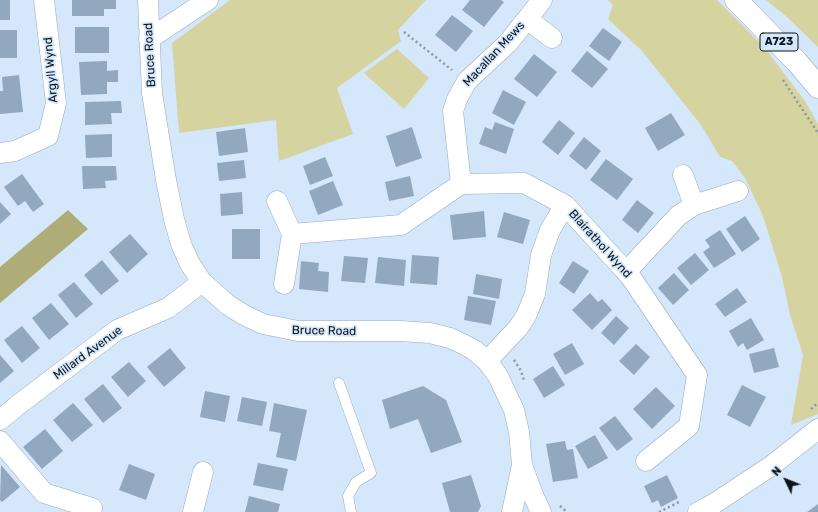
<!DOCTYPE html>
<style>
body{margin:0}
#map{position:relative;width:818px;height:512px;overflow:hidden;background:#d5e7fa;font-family:Rubik,sans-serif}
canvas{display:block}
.north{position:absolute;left:766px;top:460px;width:40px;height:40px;-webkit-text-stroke:3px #d5e7fa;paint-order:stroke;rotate:313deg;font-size:11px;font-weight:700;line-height:16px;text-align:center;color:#0c141c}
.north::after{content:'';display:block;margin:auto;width:14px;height:18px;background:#0c141c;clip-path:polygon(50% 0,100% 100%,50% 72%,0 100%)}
</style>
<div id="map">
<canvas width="818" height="512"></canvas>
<div class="north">N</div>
</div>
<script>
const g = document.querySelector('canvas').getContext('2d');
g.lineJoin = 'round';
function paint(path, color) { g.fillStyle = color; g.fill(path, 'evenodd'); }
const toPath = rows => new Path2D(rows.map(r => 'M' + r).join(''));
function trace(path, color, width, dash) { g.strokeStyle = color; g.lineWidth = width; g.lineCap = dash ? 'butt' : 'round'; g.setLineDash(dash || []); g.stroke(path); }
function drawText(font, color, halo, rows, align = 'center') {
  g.font = font + ' Rubik,sans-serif'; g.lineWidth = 3.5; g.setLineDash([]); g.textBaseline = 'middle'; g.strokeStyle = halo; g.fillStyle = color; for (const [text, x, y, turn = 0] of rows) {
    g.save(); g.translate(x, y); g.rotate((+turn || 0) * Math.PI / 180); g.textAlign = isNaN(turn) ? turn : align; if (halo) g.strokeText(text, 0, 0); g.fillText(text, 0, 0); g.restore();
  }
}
paint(toPath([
 [230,0,426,0,398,30,401,41,337,88,353,134,279,161,276,120,179,133,172,43],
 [608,0,717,0,764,47,805,101,818,124,818,414,791,425,803,355,790,315,782,277,763,216,745,178,732,161,720,157,701,125,642,51,608,19,613,5],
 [766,0,818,0,818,47,787,17],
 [397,49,429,78,404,109,364,73]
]), '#d5d4a1');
paint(toPath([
 [68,210,88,229,0,303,0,267]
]), '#afad77');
paint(toPath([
 [0,0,10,0,10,20,0,20],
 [72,0,116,0,116,9,104,9,104,16,72,16],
 [470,0,501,0,504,2,484,27,462,10],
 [452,15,473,31,456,52,435,35],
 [75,27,109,27,109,53,75,53],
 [603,28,622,42,609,61,589,46],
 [0,30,17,30,17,58,0,58],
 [587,51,608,69,592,88,571,71],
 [534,54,557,72,537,97,514,79],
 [107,61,107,71,118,70,118,82,107,82,107,94,81,95,79,62],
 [19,75,23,112,0,114,0,91,3,91,2,77],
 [503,90,526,102,514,125,492,113],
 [121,101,122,113,111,113,112,124,85,125,85,102],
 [671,113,685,135,658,151,645,128],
 [559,120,575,133,558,155,542,142],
 [495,122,514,129,506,154,479,144,485,127,492,130],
 [412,127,422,158,396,167,386,136],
 [245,128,248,152,219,156,216,132],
 [112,134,112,157,86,158,85,135],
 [584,137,601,151,586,170,569,156],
 [325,157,333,176,310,185,303,166],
 [606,159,633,179,617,200,590,180],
 [244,160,246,178,219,181,217,163],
 [82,166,116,166,117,180,105,181,106,188,83,189],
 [22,174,44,204,33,212,25,201,18,206,4,187],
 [410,176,414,196,389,201,385,182],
 [333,181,343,205,318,215,309,191],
 [242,192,243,214,221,216,220,194],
 [637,200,654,213,638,233,622,220],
 [0,202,11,214,0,224],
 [484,211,486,237,453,240,450,215],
 [504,212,530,220,523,244,497,237],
 [745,216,760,239,742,252,726,229],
 [232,229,260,229,260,259,232,259],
 [720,230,736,254,714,268,703,252,710,247,705,240],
 [130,234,148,254,127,273,109,252],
 [695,253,709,270,691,285,677,268],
 [412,255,439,257,437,285,410,283],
 [344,256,368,258,365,283,341,281],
 [378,257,406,260,404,286,375,283],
 [102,260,119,281,101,295,84,275],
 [301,261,319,263,318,271,329,272,328,292,299,289],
 [573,261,589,271,574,294,559,283],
 [674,273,689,290,673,305,658,288],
 [476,274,502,279,499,299,473,294],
 [74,282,93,304,76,318,58,295],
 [737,288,747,302,725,317,715,304],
 [590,293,598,302,602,299,612,310,592,330,572,310],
 [468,296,496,301,491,325,464,320],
 [51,303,69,324,49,340,32,318],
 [616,316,629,328,614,345,601,333],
 [751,318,764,340,747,350,743,343,738,347,729,331],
 [22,326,40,348,22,363,4,340],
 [572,343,584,364,565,375,553,354],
 [636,344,650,357,634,375,619,361],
 [170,348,186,368,164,387,147,367],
 [774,348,779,367,754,373,749,354],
 [0,355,14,371,0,383],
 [129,362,146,381,128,397,111,377],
 [553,366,565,385,544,398,533,379],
 [103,384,122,408,103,423,84,399],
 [742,385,766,397,750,427,727,415],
 [423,386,446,400,462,442,431,453,418,419,390,429,382,400],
 [656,387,675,406,652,429,633,409],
 [205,391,230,396,225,422,200,417],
 [242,397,267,402,262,426,237,421],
 [73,403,93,425,72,442,53,420],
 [274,403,307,410,296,461,276,457,281,433,269,431],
 [615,416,633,439,617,451,599,428],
 [45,429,63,451,42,469,23,447],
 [595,435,608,458,588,469,575,446],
 [565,441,567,450,573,449,578,478,553,482,546,444],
 [258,463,288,469,283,491,253,485],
 [129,464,155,474,146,500,119,490],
 [1,465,20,487,2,502,0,500],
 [471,475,481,506,478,512,450,512,442,483],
 [667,475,678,498,661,507,658,500,652,503,644,486],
 [249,496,280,504,278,512,245,512],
 [818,504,818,512,807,512]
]), '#92a8bf');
const service = toPath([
 [339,383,371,473,356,482,348,496,351,512]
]);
const minor = toPath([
 [148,0,152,93,166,180,174,219,181,244,190,264,202,282,228,305,244,315,263,324,298,331,400,331,430,333,450,338,463,344,474,350,487,361,498,376,514,410,519,432,522,465,533,495,541,512],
 [527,19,552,38],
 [149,39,208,0],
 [0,153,15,151,48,136,56,103,44,0],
 [683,175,694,205],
 [461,184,453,111,457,99,467,81,508,43,542,0],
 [277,201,292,234],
 [626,272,678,216,694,205,738,191],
 [284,284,292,234,401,225,461,184,524,183,565,205,630,276,697,375,689,426,646,461],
 [487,361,518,328,526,316,535,294,541,255,550,230,565,205],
 [0,420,18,405,117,330,168,308,202,282],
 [0,441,44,493,92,508],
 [193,512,203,472],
 [512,512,522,465],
 [698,512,715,503,771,466,818,429]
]);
const primary = toPath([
 [736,0,797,62,818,87]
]);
trace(service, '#94aac1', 11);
trace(minor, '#94aac1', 21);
trace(primary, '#94aac1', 23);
trace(toPath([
 [404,32,452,70],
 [783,80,818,133],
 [514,360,521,371,524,381],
 [811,409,818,403],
 [560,506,567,512],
 [659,512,681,501]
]), '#8997a6', 2.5, [2, 3]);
trace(service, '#fff', 10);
trace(minor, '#fff', 20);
trace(primary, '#fff', 22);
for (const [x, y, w] of [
 [779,42,38]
]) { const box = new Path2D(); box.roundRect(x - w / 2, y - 9, w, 18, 3); g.fillStyle = '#d5e7fa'; g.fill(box); trace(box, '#0c141c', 1); }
drawText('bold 11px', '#0c141c', null, [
 ["A723",779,42]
]);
drawText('12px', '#0c141c', '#d5e7fa', [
 ["Macallan Mews",494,54,-47],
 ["Bruce Road",150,55,-93],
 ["Argyll Wynd",51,70,-95],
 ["Blairathol Wynd",600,244,48],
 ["Bruce Road",324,331,1],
 ["Millard Avenue",88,353,-36]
]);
</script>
